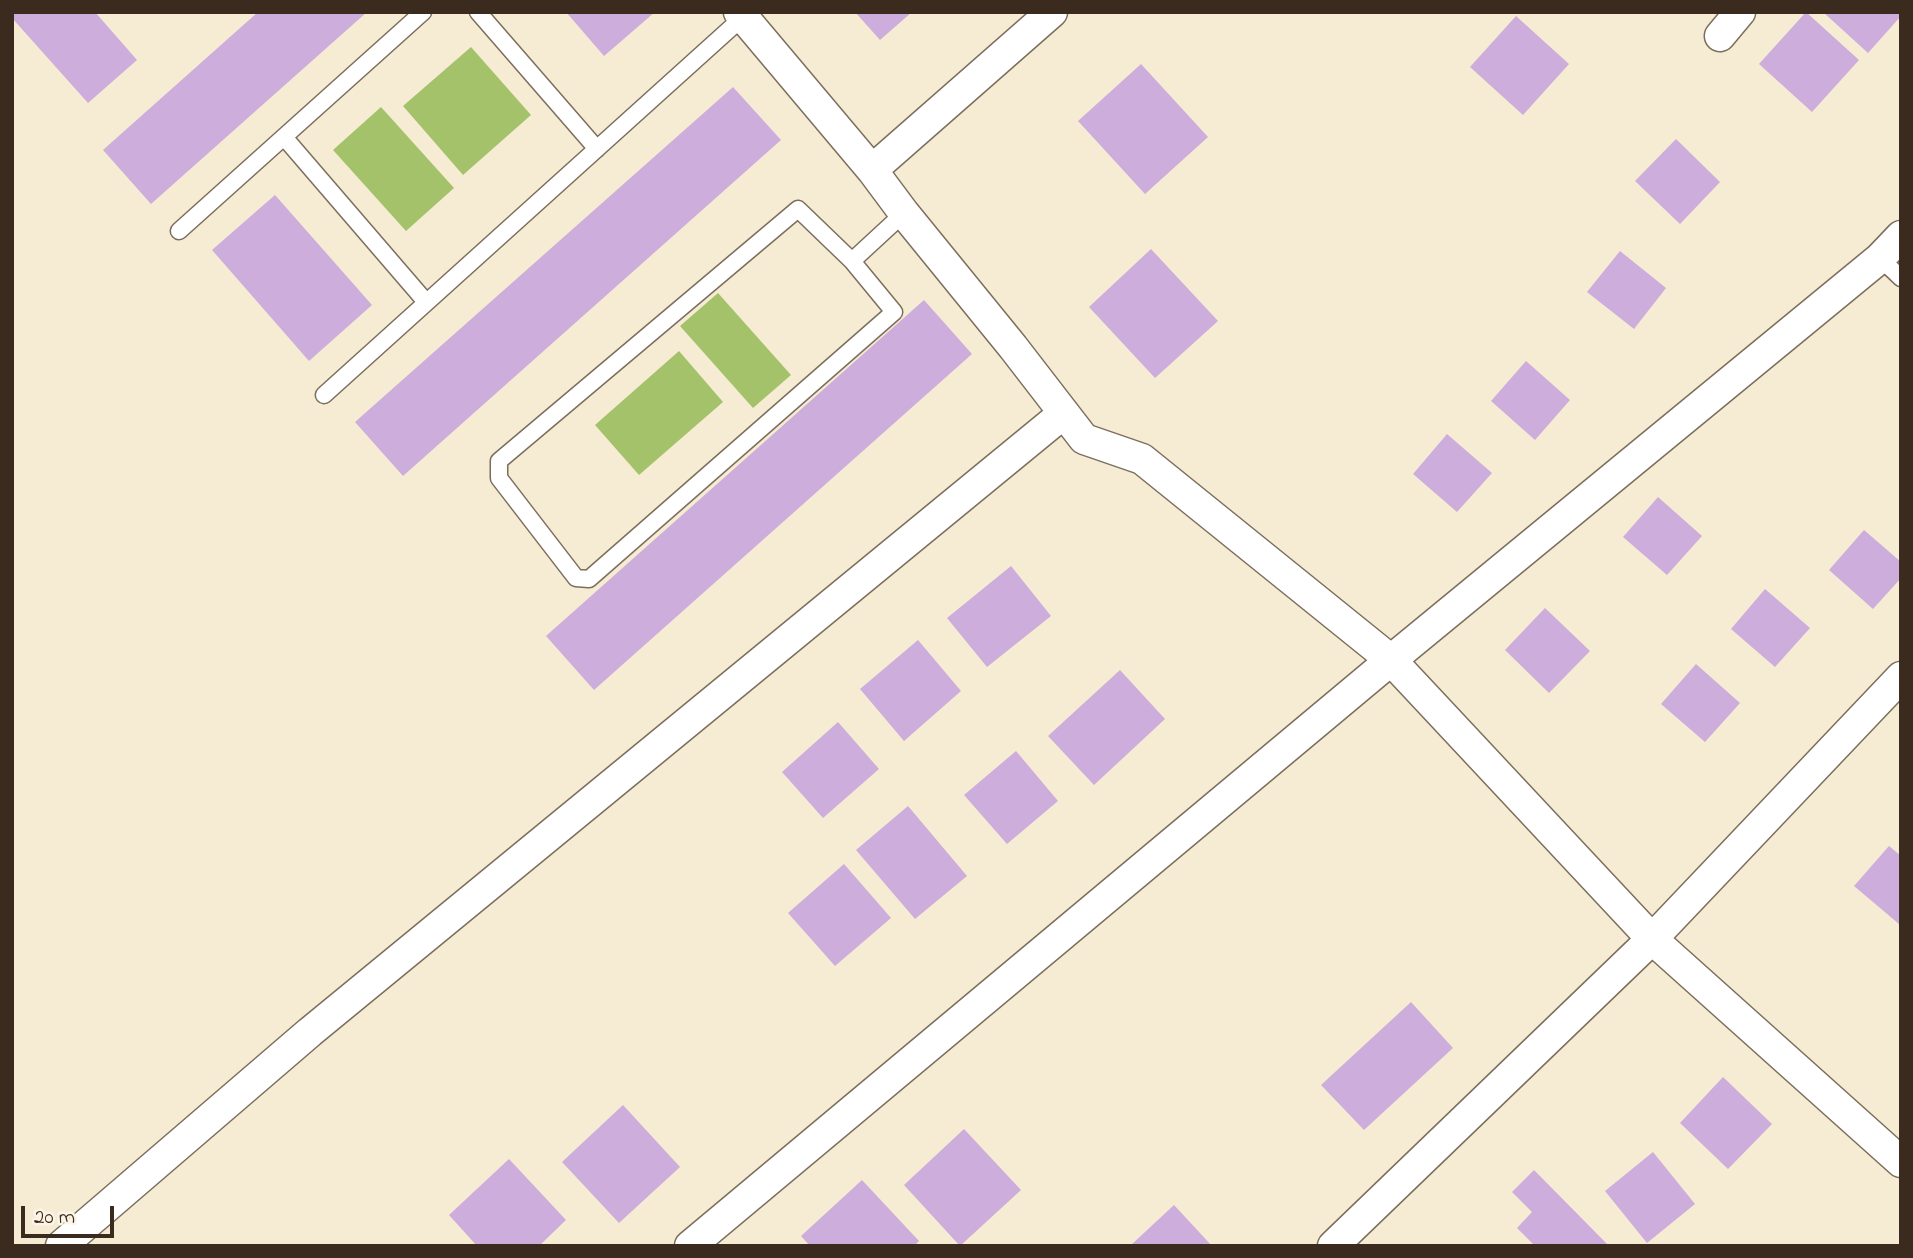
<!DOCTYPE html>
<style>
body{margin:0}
#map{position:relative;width:1913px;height:1258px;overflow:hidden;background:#f6ebd3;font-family:"Indie Flower",sans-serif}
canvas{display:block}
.frame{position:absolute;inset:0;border:14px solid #3b2a1e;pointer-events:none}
.scale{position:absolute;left:21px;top:1206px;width:93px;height:32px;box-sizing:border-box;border:4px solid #3b2a1e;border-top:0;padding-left:9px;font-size:21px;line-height:24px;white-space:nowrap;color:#3b2a1e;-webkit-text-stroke:5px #fcf5e5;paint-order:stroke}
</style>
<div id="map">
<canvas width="1913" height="1258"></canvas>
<div class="frame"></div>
<div class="scale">20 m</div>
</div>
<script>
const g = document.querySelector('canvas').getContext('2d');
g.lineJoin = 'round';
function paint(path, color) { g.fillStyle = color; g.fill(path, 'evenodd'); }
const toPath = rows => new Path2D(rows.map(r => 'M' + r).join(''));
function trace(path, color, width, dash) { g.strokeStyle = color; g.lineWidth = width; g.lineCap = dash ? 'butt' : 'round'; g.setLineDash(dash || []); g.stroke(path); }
paint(toPath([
 [471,47,531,115,463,175,403,106],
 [381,107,454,188,406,231,333,150],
 [718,293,791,375,753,408,680,326],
 [679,351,723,402,639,475,595,425]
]), '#a4c26a');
paint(toPath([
 [12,12,95,12,137,60,88,103,12,18],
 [258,12,367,12,151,204,103,150],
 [566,12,655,12,604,56],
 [855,12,912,12,880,40],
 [1806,12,1859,60,1812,112,1759,64],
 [1823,12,1901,12,1901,16,1868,53],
 [1516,16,1569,64,1523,115,1470,67],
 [1141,64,1208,137,1145,194,1078,121],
 [733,87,781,140,403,476,355,422],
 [1676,139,1720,182,1680,224,1635,181],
 [275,195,372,305,309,361,212,250],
 [1151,249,1218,321,1155,378,1089,307],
 [1620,251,1666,288,1634,329,1587,292],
 [924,300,972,354,594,690,546,636],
 [1526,361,1570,400,1535,440,1491,401],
 [1447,434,1492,473,1457,512,1413,474],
 [1658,497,1702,536,1667,575,1623,537],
 [1864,530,1901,562,1901,578,1873,609,1829,570],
 [1011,566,1051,616,987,667,947,618],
 [1765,589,1810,628,1775,667,1731,629],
 [1545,608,1590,651,1549,693,1505,650],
 [918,640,961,691,904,741,860,689],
 [1696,664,1740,703,1705,742,1661,704],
 [1120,670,1165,719,1094,785,1048,736],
 [838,722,879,769,823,818,782,772],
 [1016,751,1058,801,1007,844,964,795],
 [908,806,967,876,915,919,856,850],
 [1889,846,1901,856,1901,922,1899,924,1854,886],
 [844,864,891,918,835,966,788,913],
 [1411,1002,1453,1048,1364,1130,1321,1085],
 [1723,1077,1772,1124,1728,1169,1680,1123],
 [623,1105,680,1167,619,1223,562,1162],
 [964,1129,1021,1190,960,1246,904,1185],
 [1653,1152,1695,1204,1647,1243,1605,1191],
 [509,1159,566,1220,539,1246,477,1246,449,1215],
 [1534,1170,1607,1244,1606,1246,1535,1246,1517,1228,1532,1212,1512,1192],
 [862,1180,919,1241,914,1246,810,1246,801,1236],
 [1174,1205,1212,1246,1130,1246]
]), '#cdaddb');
const service = toPath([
 [478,12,597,149],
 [284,137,426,302],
 [798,209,852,261,894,312,589,579,576,578,499,478,499,461,798,209],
 [179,231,423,12],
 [1880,258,1901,278],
 [852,261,904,213],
 [324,395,743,17]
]);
const minor = toPath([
 [739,12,872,170,904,213,1013,347,1084,439,1142,459,1391,660,1652,939,1901,1162],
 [1720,36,1740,12],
 [872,170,1052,12],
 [61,1246,310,1032,1064,413],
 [690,1246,1391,660,1880,258,1901,236],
 [1333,1246,1652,939,1901,677]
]);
trace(service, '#7c6e5d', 19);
trace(minor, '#7c6e5d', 33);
trace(service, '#fff', 16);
trace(minor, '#fff', 30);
</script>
